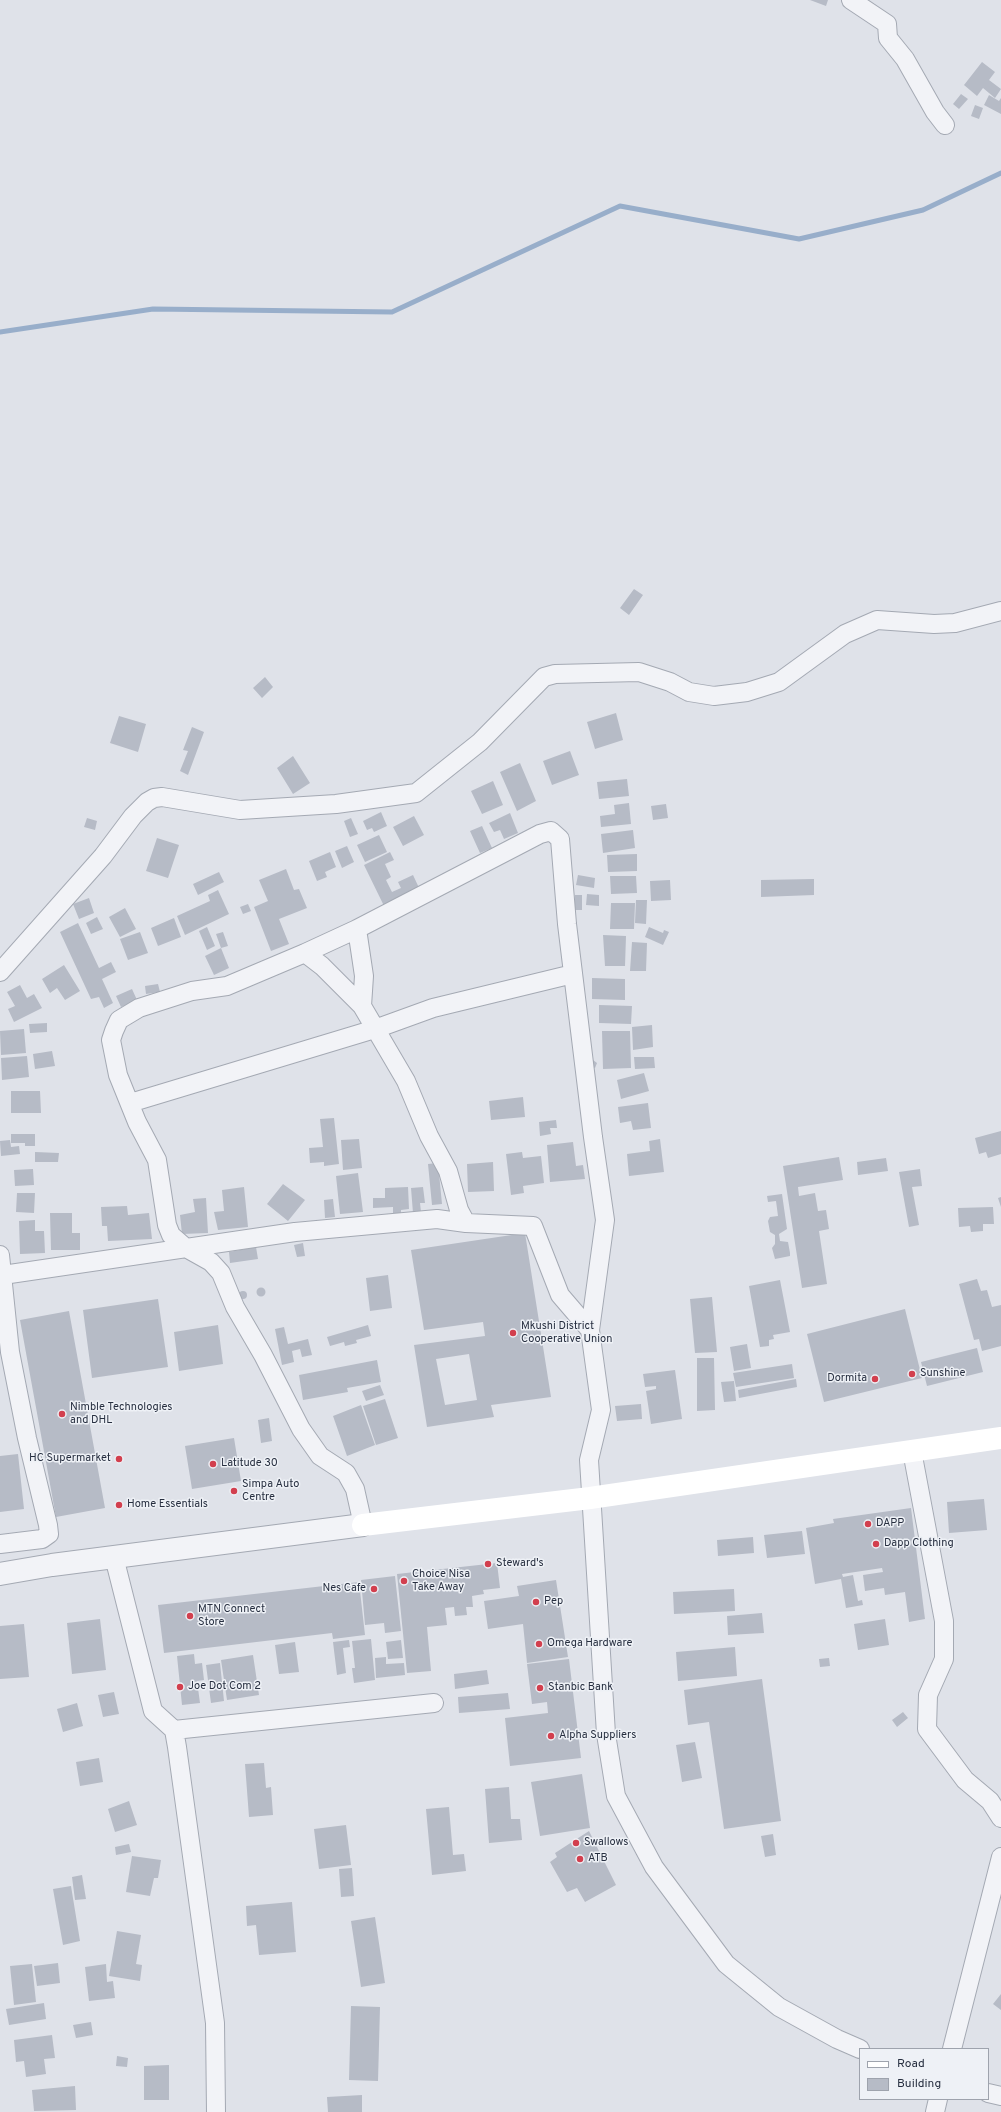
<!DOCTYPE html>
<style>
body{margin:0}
#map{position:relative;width:1001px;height:2112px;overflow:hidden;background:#dfe2e9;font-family:Overpass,sans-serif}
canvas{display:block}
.legend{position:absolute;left:859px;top:2048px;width:130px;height:52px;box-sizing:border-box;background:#eef1f6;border:1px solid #9ea3ad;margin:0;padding:5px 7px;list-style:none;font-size:12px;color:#272f40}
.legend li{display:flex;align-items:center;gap:8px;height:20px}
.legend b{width:20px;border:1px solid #9ea3ad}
</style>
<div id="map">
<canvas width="1001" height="2112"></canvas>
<ul class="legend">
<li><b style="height:5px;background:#fff"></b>Road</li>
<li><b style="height:11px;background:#b6bbc6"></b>Building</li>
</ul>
</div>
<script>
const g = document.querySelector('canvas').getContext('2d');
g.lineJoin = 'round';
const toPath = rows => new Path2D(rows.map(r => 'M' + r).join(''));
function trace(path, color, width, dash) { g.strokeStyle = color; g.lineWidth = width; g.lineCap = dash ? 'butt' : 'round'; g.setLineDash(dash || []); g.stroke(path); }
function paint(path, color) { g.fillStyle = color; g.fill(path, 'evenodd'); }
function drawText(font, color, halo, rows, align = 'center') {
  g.font = font + ' Overpass,sans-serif'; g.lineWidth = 3; g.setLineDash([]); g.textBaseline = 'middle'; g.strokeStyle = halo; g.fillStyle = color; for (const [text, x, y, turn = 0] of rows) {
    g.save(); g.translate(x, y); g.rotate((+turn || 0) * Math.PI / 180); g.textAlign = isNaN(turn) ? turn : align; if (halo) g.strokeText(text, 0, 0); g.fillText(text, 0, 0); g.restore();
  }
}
trace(toPath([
 [0,332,153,309,392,312,620,206,799,239,923,210,1001,173]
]), '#98aeca', 5);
paint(toPath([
 [810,0,828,0,826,6],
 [982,62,995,72,989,80,1001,89,995,98,983,88,977,96,964,85],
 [961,94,968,99,959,109,953,104],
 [989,95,999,101,1001,98,1001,114,984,105],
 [975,105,983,108,979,119,971,116],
 [634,589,643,595,629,615,620,608],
 [265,677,273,687,262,698,253,688],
 [616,713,623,740,595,749,587,722],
 [119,716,146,724,138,752,110,743],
 [192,727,204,732,188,775,180,771,188,751,183,750],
 [570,751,579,775,552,785,543,761],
 [293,756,310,783,293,794,277,768],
 [520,763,536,801,517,811,500,772],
 [627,779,629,796,599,799,597,782],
 [493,781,503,805,482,814,471,791],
 [629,803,631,824,601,827,600,816,615,814,614,805],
 [666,804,668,818,653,820,651,806],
 [381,812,387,826,374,832,372,828,367,830,363,821],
 [510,813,518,833,504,839,500,830,494,832,489,823],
 [414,816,424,835,403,846,393,827],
 [87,818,97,821,95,830,84,827],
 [351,818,358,834,350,837,344,821],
 [482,826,492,848,480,853,470,831],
 [633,830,635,848,603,853,601,834],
 [379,835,387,852,365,862,357,845],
 [157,838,179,845,168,878,146,871],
 [347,846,354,862,342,868,335,851],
 [330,852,336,867,325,872,327,877,317,881,309,861],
 [390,852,394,860,385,864,391,877,386,880,392,892,401,888,398,882,413,875,420,890,385,908,364,865],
 [637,854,637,871,608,872,607,855],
 [286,869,294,890,299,889,307,908,279,919,289,944,271,951,254,907,268,901,259,880],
 [219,872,224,882,198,895,193,884],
 [578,875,595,878,594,888,576,885],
 [610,876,636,876,637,893,611,894],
 [814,879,814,895,761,897,761,880],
 [670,880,671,900,651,901,650,881],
 [218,890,229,914,185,935,177,916,210,901,208,895],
 [587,894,599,895,599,906,586,905],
 [575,895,582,895,582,910,575,910],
 [89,898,94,913,79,919,73,904],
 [636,900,647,900,646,924,635,923],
 [611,903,635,903,634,929,610,929],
 [248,904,251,911,243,914,240,907],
 [125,908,136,929,120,937,109,917],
 [97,917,103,929,91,934,86,923],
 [174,918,181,937,158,946,151,928],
 [78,923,99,968,111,962,116,972,102,979,113,1003,104,1008,99,997,91,999,60,932],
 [207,927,215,946,207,950,199,931],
 [649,927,663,933,664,930,669,932,663,945,645,937],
 [140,932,148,953,128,960,120,939],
 [223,932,228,946,221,948,216,934],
 [603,935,626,936,625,966,605,966],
 [632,942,647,943,646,971,630,971],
 [221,948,229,968,214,975,205,956],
 [64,965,80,991,65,1000,57,988,50,993,42,979],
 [592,978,625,979,625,1000,592,999],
 [158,984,160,992,146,994,145,986],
 [20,985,27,998,34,994,42,1008,14,1022,8,1009,15,1006,7,992],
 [132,989,137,1000,121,1007,116,996],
 [599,1005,632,1006,631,1024,599,1023],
 [47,1023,47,1032,30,1033,29,1024],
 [652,1025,653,1047,633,1050,632,1027],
 [24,1029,26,1053,1,1055,0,1031],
 [602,1031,630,1031,631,1068,603,1069],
 [52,1051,55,1066,35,1069,33,1054],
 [27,1056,29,1077,2,1080,1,1058],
 [634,1057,654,1057,655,1068,635,1069],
 [593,1060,597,1063,595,1068,590,1066],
 [644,1073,649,1091,621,1099,617,1080],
 [11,1091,40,1091,41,1113,11,1113],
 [523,1097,525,1117,491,1120,489,1101],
 [648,1103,651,1128,633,1130,631,1121,620,1123,618,1107],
 [334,1118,339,1164,324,1166,324,1162,310,1163,309,1148,323,1147,320,1119],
 [556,1120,557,1128,550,1128,551,1134,540,1136,539,1122],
 [1001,1131,1001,1154,988,1158,986,1152,979,1154,975,1138],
 [11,1134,35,1134,35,1146,25,1146,25,1143,11,1143],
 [359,1139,362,1168,343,1170,341,1140],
 [660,1139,664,1172,629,1176,627,1154,650,1151,649,1141],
 [10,1140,11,1147,19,1146,20,1154,1,1156,0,1141],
 [573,1142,576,1166,583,1165,585,1179,550,1182,547,1145],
 [35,1152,59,1153,58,1162,35,1162],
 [522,1152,523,1158,541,1156,544,1183,523,1186,524,1193,511,1195,506,1154],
 [839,1157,843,1180,798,1187,799,1196,815,1193,818,1211,826,1210,829,1229,819,1231,827,1284,802,1288,783,1166],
 [886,1158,888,1171,858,1175,857,1162],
 [493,1162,494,1191,468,1192,467,1164],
 [438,1163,442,1204,432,1205,428,1164],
 [33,1169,34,1185,15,1186,14,1170],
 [920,1169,922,1186,912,1187,919,1225,909,1227,899,1172],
 [358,1173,363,1212,340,1214,336,1176],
 [283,1184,305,1200,288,1221,267,1204],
 [244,1187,248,1227,218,1230,214,1212,224,1211,222,1190],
 [408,1187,409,1209,401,1210,401,1213,393,1213,393,1207,373,1208,373,1198,385,1198,385,1188],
 [423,1187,425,1203,420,1203,421,1212,413,1213,411,1188],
 [17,1193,35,1193,34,1213,16,1212],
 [782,1194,787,1229,779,1234,780,1241,788,1242,790,1253,790,1256,775,1259,772,1248,775,1244,775,1235,770,1232,768,1221,770,1217,778,1216,776,1201,768,1202,767,1196],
 [1001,1197,1001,1207,998,1198],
 [206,1198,208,1233,182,1234,180,1215,195,1212,193,1199],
 [333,1199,335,1217,325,1218,324,1200],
 [127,1206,128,1215,149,1213,152,1239,108,1241,107,1226,102,1226,101,1207],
 [993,1207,994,1224,983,1224,983,1231,971,1232,970,1226,959,1227,958,1208],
 [50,1213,72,1213,72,1233,80,1233,80,1250,51,1250],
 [35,1220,35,1231,44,1231,45,1253,20,1254,19,1221],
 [525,1233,551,1397,491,1405,494,1417,427,1427,414,1345,485,1336,483,1322,424,1330,411,1250],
 [469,1354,477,1400,445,1405,436,1359],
 [303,1243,305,1256,297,1257,294,1245],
 [256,1247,258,1259,230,1263,229,1252],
 [388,1275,392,1308,370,1311,366,1278],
 [977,1279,981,1291,987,1290,992,1307,1001,1305,1001,1346,982,1351,979,1339,974,1340,959,1284],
 [780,1280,790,1332,773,1335,774,1339,769,1340,769,1346,760,1347,749,1286],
 '256.5 1292a4.5 4.5 0 1 1 9 0a4.5 4.5 0 1 1-9 0Z',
 '239 1295a4 4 0 1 1 8 0a4 4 0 1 1-8 0Z',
 [712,1297,717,1352,695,1353,690,1299],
 [158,1299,168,1367,92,1378,83,1310],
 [905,1309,922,1378,824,1402,807,1334],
 [69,1311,105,1508,56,1517,20,1320],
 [218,1325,223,1364,179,1371,174,1332],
 [368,1325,371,1336,356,1340,357,1343,345,1346,344,1342,330,1346,327,1337],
 [284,1327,288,1344,308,1339,312,1355,302,1357,300,1349,292,1351,294,1362,282,1365,275,1329],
 [747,1344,751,1368,734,1371,730,1347],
 [977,1348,983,1372,927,1386,921,1362],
 [697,1358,714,1358,715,1410,697,1411],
 [377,1360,381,1382,347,1388,348,1392,303,1400,299,1375],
 [792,1364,794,1378,736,1387,733,1373],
 [675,1370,682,1419,651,1424,646,1391,656,1389,656,1386,645,1387,643,1374],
 [796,1379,797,1387,739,1398,738,1390],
 [734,1381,736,1401,724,1402,721,1382],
 [380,1385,384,1395,366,1401,362,1391],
 [385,1399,398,1438,376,1445,363,1406],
 [641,1404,642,1419,617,1421,615,1406],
 [361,1405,375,1445,347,1456,333,1416],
 [269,1418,272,1441,261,1443,258,1420],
 [234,1438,241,1481,192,1489,185,1446],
 [18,1454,24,1509,0,1512,0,1456],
 [984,1499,987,1530,949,1533,947,1502],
 [911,1508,925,1619,909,1622,905,1592,885,1595,884,1588,865,1591,863,1575,883,1572,882,1568,842,1574,843,1577,853,1575,858,1601,862,1600,863,1605,846,1608,841,1579,815,1584,806,1528,834,1523,833,1519],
 [802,1531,805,1554,767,1558,764,1535],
 [753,1537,754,1553,718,1556,717,1540],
 [497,1563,500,1588,483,1590,484,1594,472,1596,473,1607,466,1607,467,1615,455,1616,454,1607,445,1608,447,1625,427,1627,431,1671,407,1673,397,1574],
 [395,1576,401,1631,385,1633,384,1623,365,1625,361,1580],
 [556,1580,568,1657,527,1663,523,1624,488,1629,484,1601,519,1596,517,1586],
 [359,1582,365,1635,333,1639,332,1633,164,1653,158,1605],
 [734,1589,735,1611,674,1614,673,1592],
 [762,1613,764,1633,728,1635,727,1616],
 [100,1619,106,1670,72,1674,67,1623],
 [885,1619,889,1645,858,1650,854,1624],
 [24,1624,29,1677,0,1679,0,1626],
 [371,1639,375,1680,354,1683,352,1668,355,1668,352,1641],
 [349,1640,350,1647,343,1648,346,1673,337,1675,333,1642],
 [401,1640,403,1658,388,1659,386,1642],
 [295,1642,299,1672,279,1674,275,1645],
 [735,1647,737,1676,678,1681,676,1652],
 [194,1654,195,1664,202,1663,204,1680,197,1681,200,1703,182,1705,177,1656],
 [253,1655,259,1695,227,1700,221,1660],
 [386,1657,386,1664,404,1663,405,1675,376,1678,375,1658],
 [829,1658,830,1666,820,1667,819,1659],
 [569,1659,581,1758,510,1766,505,1718,548,1713,547,1702,532,1704,527,1664],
 [220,1663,224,1701,211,1703,206,1665],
 [487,1670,489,1684,455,1689,454,1674],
 [762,1679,781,1821,724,1829,709,1722,688,1725,684,1690],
 [114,1692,119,1714,103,1717,98,1695],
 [508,1693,510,1709,459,1713,458,1697],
 [77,1703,83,1726,63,1732,57,1709],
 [903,1712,908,1718,897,1727,892,1720],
 [695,1742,702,1778,682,1782,676,1745],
 [99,1758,103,1782,80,1786,76,1762],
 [264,1763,266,1788,271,1787,273,1815,249,1817,245,1764],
 [582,1774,590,1828,540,1836,531,1782],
 [509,1787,511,1819,520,1819,522,1840,489,1843,485,1789],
 [129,1801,137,1825,115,1832,108,1809],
 [449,1807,453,1855,464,1854,466,1871,432,1875,426,1809],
 [346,1825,351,1865,319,1869,314,1829],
 [589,1831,616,1885,585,1902,577,1888,567,1892,550,1862,557,1857,555,1853],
 [773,1834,776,1855,765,1857,761,1836],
 [129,1844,131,1852,116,1855,115,1847],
 [132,1856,161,1860,158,1878,154,1878,150,1896,126,1892],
 [352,1868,354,1896,341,1897,339,1869],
 [82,1875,86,1899,75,1900,72,1877],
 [71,1886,80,1941,63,1945,53,1889],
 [292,1902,296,1952,259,1955,256,1925,247,1926,246,1906],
 [375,1917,385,1983,361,1987,351,1921],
 [117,1931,141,1935,136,1964,142,1965,140,1981,109,1976],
 [58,1963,60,1983,37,1986,34,1966],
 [32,1964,36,2002,14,2005,10,1966],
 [106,1964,107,1982,113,1981,115,1998,89,2001,85,1967],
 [1001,1994,1001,2010,993,2004],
 [44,2003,46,2019,9,2025,6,2009],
 [351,2006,380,2007,378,2081,349,2080],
 [91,2022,93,2035,76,2038,73,2025],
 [52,2035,55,2058,44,2059,46,2074,26,2077,24,2061,16,2062,14,2040],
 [117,2056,128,2058,127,2067,116,2066],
 [169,2065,169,2100,144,2100,144,2066],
 [75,2086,76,2110,34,2111,32,2090],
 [362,2095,362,2112,328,2112,327,2097]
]), '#b6bbc6');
const minor = toPath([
 [851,0,887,24,888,38,905,59,935,112,945,125],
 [357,929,364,976,362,1006],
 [305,953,322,966,362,1006,406,1081,429,1136,448,1171,459,1210,466,1223,533,1226,560,1295,590,1330],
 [0,972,103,856,133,816,147,802,154,798,162,797,240,810,336,804,416,793,480,742,544,677,555,674,639,672,670,682,689,692,714,696,747,692,779,682,845,634,877,620,934,624,955,623,1001,611],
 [130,1103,375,1029,433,1008,573,974],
 [0,1255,10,1352,27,1438,48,1525,49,1534,42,1539,0,1544],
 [3,1275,295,1232,437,1219,466,1223],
 [912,1451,944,1621,944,1659,928,1695,927,1729,965,1780,990,1801,1001,1818],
 [363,1525,355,1489,346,1473,320,1456,301,1429,263,1355,235,1307,221,1273,211,1262,186,1248,171,1235,167,1225,157,1160,137,1122,118,1075,111,1040,114,1031,119,1020,139,1008,192,991,227,986,305,953,357,929,540,834,551,831,560,839,567,924,593,1137,605,1220,590,1330,601,1410,589,1460,606,1734,616,1796,654,1867,726,1964,779,2007,837,2039,860,2049],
 [114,1557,153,1711,174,1730,177,1747,215,2023,216,2112],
 [174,1730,434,1703],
 [952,2049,1001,1857],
 [988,2093,1001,2096],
 [935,2112,938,2099]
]);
const tertiary = toPath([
 [0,1574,52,1565,363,1525]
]);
trace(minor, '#a4a9b3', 20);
trace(tertiary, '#a4a9b3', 24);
trace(minor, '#f2f3f7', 18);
trace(tertiary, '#f2f3f7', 22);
trace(toPath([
 [363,1525,590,1498,1001,1438]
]), '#fff', 22);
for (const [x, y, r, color] of [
 [513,1333,4,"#d23f4e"],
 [912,1374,4,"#d23f4e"],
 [875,1379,4,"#d23f4e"],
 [62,1414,4,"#d23f4e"],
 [119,1459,4,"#d23f4e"],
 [213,1464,4,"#d23f4e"],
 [234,1491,4,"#d23f4e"],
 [119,1505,4,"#d23f4e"],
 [868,1524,4,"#d23f4e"],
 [876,1544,4,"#d23f4e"],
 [488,1564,4,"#d23f4e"],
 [404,1581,4,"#d23f4e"],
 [374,1589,4,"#d23f4e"],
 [536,1602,4,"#d23f4e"],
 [190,1616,4,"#d23f4e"],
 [539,1644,4,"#d23f4e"],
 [180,1687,4,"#d23f4e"],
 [540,1688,4,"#d23f4e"],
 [551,1736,4,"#d23f4e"],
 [576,1843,4,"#d23f4e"],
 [580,1859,4,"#d23f4e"]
]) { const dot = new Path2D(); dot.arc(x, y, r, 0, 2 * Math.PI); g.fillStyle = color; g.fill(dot); trace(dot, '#eef1f6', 1.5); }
drawText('11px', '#272f40', '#eef1f6', [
 ["Mkushi District",521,1327],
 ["Cooperative Union",521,1340],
 ["Sunshine",920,1374],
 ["Dormita",867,1379,"right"],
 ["Nimble Technologies",70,1408],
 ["and DHL",70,1421],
 ["HC Supermarket",111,1459,"right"],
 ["Latitude 30",221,1464],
 ["Simpa Auto",242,1485],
 ["Centre",242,1498],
 ["Home Essentials",127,1505],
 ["DAPP",876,1524],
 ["Dapp Clothing",884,1544],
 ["Steward's",496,1564],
 ["Choice Nisa",412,1575],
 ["Take Away",412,1588],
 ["Nes Cafe",366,1589,"right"],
 ["Pep",544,1602],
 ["MTN Connect",198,1610],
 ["Store",198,1623],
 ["Omega Hardware",547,1644],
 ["Joe Dot Com 2",188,1687],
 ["Stanbic Bank",548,1688],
 ["Alpha Suppliers",559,1736],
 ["Swallows",584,1843],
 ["ATB",588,1859]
], 'left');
</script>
